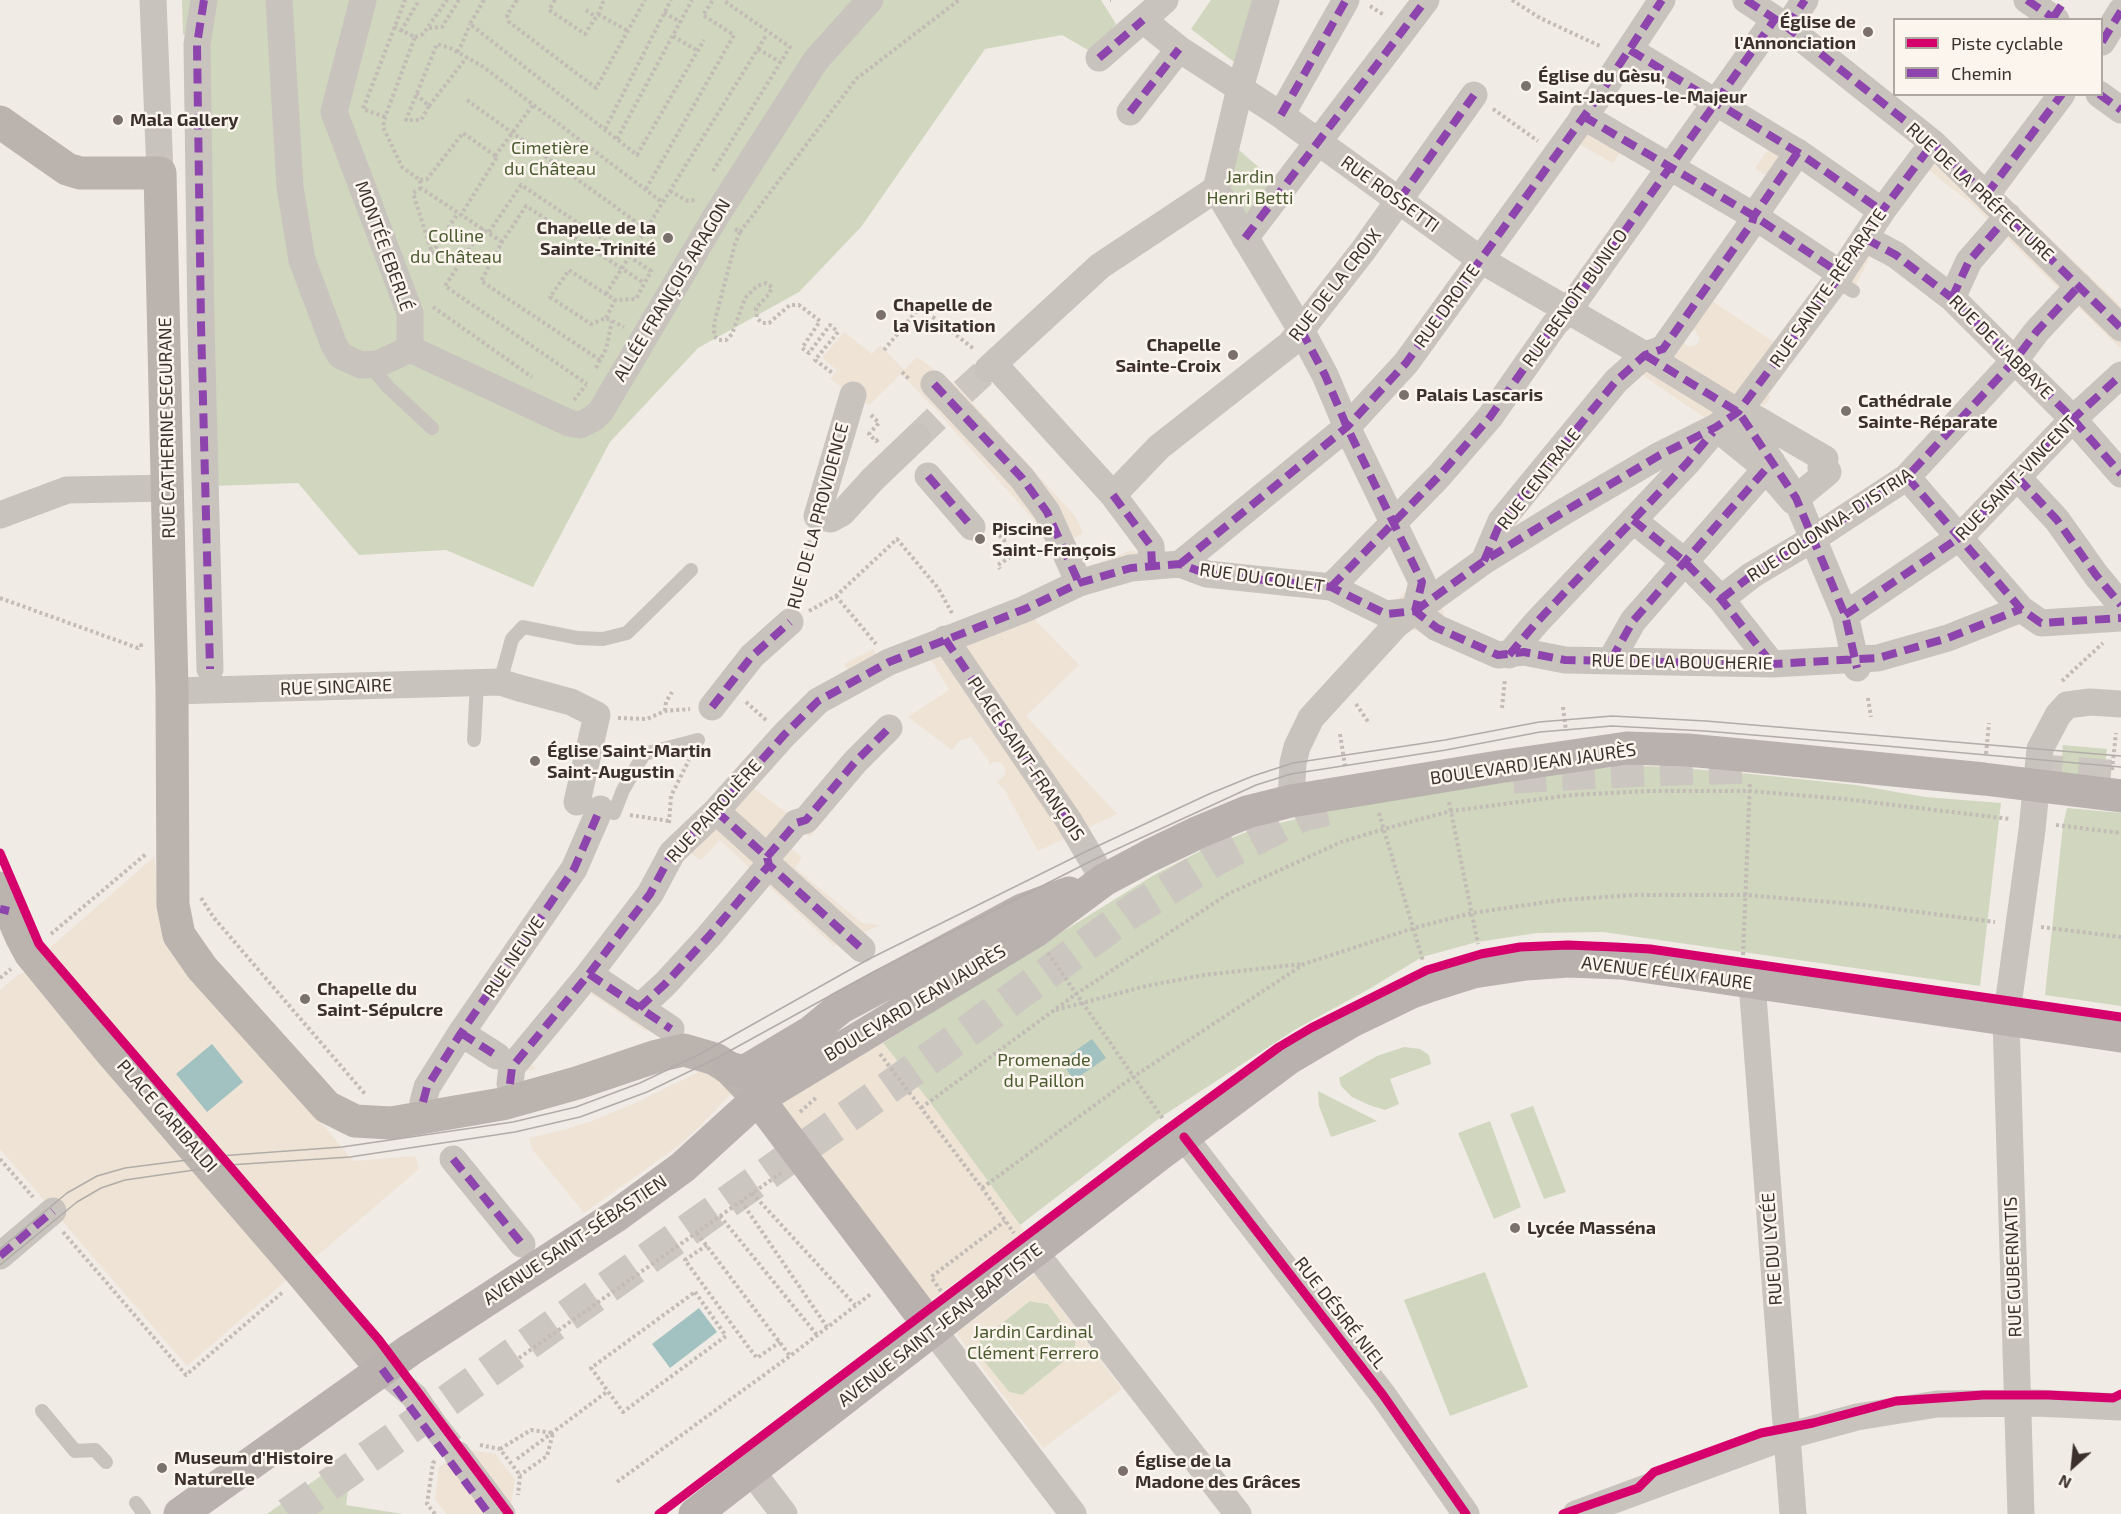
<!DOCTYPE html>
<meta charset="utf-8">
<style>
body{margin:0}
#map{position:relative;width:2121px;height:1514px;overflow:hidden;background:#f0ebe5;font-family:"Exo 2",sans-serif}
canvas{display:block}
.legend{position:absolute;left:1893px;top:18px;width:210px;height:78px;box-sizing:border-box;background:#fbf5ee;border:2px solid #aea6a0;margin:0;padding:8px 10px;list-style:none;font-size:18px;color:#3b302b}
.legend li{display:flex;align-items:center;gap:12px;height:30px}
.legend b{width:30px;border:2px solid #aea6a0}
.north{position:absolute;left:2043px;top:1436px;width:60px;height:60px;-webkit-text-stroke:4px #fbf5ee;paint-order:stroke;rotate:207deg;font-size:16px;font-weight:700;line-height:24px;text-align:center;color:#3b302b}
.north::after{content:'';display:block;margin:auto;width:21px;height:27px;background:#3b302b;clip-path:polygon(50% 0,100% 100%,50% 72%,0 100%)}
</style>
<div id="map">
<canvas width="2121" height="1514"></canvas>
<ul class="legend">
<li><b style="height:8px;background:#d6006c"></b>Piste cyclable</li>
<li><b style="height:8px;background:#8e44ad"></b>Chemin</li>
</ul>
<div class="north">N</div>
</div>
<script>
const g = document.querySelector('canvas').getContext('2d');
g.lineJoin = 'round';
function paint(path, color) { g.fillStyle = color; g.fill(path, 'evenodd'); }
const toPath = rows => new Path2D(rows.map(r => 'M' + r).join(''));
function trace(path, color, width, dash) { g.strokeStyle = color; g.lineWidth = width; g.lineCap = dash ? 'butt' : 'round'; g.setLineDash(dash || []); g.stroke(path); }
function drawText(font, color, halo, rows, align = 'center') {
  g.font = font + ' "Exo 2",sans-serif'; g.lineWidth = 5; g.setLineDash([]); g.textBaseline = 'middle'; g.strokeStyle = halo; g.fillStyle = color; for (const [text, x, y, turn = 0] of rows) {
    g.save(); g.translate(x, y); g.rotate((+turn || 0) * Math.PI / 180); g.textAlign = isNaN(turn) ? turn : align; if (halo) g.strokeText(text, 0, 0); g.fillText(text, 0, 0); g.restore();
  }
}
paint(toPath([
 [182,0,1101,0,1116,24,1093,53,1062,35,985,49,861,227,799,292,698,348,610,442,533,587,446,550,359,555,298,483,213,486,207,52,183,34],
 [1211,0,1260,0,1234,62,1191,29],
 [1232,144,1278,184,1249,214,1241,211,1225,178],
 [2063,745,2107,749,2103,783,2060,779],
 [1636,766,1670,767,1751,774,1856,785,1925,797,2001,803,1980,986,1603,932,1537,933,1477,942,1422,957,1369,989,1296,1029,1161,1117,1020,1225,929,1101,883,1043,1154,875,1208,847,1252,830,1304,817,1375,802,1598,768],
 [2067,808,2121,813,2121,1006,2045,995,2063,825],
 [1404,1047,1420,1049,1429,1055,1431,1064,1390,1079,1399,1104,1385,1110,1369,1105,1352,1097,1341,1086,1339,1078,1377,1056],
 [1318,1091,1377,1121,1331,1137,1319,1106],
 [1533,1106,1566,1192,1544,1199,1510,1114],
 [1490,1121,1521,1207,1494,1219,1458,1133],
 [1485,1272,1528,1387,1450,1416,1404,1300],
 [1030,1301,1048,1304,1076,1341,1073,1354,1022,1395,1009,1392,979,1355,980,1340],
 [342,1461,352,1463,346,1505,402,1514,267,1514]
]), '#d1d6bf');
paint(toPath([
 [1656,0,1669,0,1638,50,1712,94,1764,25,1731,0,1759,0,1784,17,1796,0,1819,0,1800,27,1929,123,1985,175,2052,95,2072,95,2004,194,2121,306,2121,349,1968,201,1922,165,1890,206,1876,239,1874,249,1850,297,1837,292,1811,329,1813,331,1798,353,1794,351,1767,393,1771,397,1764,406,1754,400,1746,413,1641,520,1684,556,1762,465,1769,474,1691,562,1728,599,1775,658,1812,654,1848,654,1844,630,1797,506,1793,501,1805,491,1847,605,1907,567,1960,528,2063,420,2121,365,2121,380,2081,418,2073,430,1970,537,1852,617,1862,651,1951,631,2021,596,2041,616,2121,604,2121,622,2033,630,2030,622,1996,631,1996,633,1969,639,1884,665,1857,668,1801,672,1643,670,1553,663,1509,655,1499,661,1397,624,1332,596,1238,584,1187,572,1112,581,1075,595,1033,618,1079,665,1026,716,1117,814,1038,851,1004,789,997,782,1004,776,1006,770,1001,762,994,762,989,766,989,761,971,737,959,741,952,750,908,717,949,690,927,652,859,686,827,705,748,784,795,819,806,811,851,755,895,715,901,722,810,837,796,827,784,843,802,857,795,868,862,923,880,925,834,946,763,881,652,1003,674,1018,646,1031,584,989,528,1062,537,1069,498,1076,594,960,641,896,660,862,684,830,781,725,817,694,852,676,844,664,873,649,880,660,894,653,966,625,1067,576,1048,535,1042,537,1034,520,936,410,901,374,869,405,830,379,837,370,822,358,844,332,872,354,880,345,904,370,917,357,956,385,1075,516,1083,533,1072,539,1085,568,1130,551,1179,555,1339,426,1322,380,1300,344,1307,332,1329,371,1348,416,1399,362,1418,337,1548,155,1549,145,1584,98,1588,91,1593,93],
 [1773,33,1815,62,1922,147,1879,203,1799,146,1724,101],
 [1631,59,1708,103,1605,249,1551,319,1508,382,1454,451,1394,512,1353,428,1393,388,1426,346,1574,141,1613,163,1631,137,1593,116],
 [1717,110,1773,142,1755,168,1777,183,1781,185,1800,159,1874,212,1862,233,1780,346,1695,290,1650,343,1645,355,1622,362,1610,380,1499,516,1483,545,1485,548,1471,560,1469,558,1430,586,1400,525,1455,468,1494,422],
 [1690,329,1696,331,1700,339,1697,344,1689,347,1682,342,1682,336,1685,331],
 [1635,370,1708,420,1685,437,1664,445,1619,471,1516,535,1508,526,1581,432,1621,384],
 [1344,436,1385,522,1363,548,1324,581,1207,570,1196,558],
 [1677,451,1684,460,1598,547,1505,649,1492,648,1454,628,1445,619,1442,606,1569,515],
 [1634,527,1678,561,1629,618,1607,656,1571,654,1537,646,1533,643,1545,623,1609,552],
 [1391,534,1415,581,1390,608,1343,583],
 [1684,570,1739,628,1759,658,1681,659,1618,657,1629,637,1647,611],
 [720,840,753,871,707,934,662,979,658,977,641,995,602,970,620,947,619,945,686,850,701,860],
 [154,857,165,937,350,1157,354,1161,415,1156,419,1169,311,1261,45,952],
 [30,972,289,1278,187,1366,0,1149,0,990,19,974],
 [877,1036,929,1101,1025,1232,930,1301,783,1111,781,1102],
 [713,1065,732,1093,702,1124,678,1146,584,1213,532,1149,529,1138,566,1129,592,1121,633,1104],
 [1035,1274,1122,1389,1043,1448,956,1333],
 [1030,1301,1048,1304,1076,1341,1073,1354,1022,1395,1009,1392,979,1355,980,1340],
 [464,1449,495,1454,515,1480,510,1511,506,1514,446,1514,435,1499,439,1467]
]), '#eee3d5');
paint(toPath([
 [1092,1039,1106,1058,1074,1080,1061,1061],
 [212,1044,243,1082,207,1112,176,1074],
 [699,1308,717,1332,670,1368,652,1344]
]), '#a1c2c1');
trace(toPath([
 [963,392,988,369],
 [917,437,940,415],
 [434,1425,457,1454]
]), '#ccc6c0', 27, [27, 14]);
trace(toPath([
 [2029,770,2121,777],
 [1513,777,1644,770,1749,767],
 [288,1514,968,1031,1132,911,1220,857,1302,815,1341,806]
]), '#ccc6c0', 33, [33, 16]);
trace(toPath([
 [484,0,470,24,637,155,704,40],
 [517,0,507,15,509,22,596,88,645,0],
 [555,0,549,10,585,34,598,14,604,0],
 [1110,0,1111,0],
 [1512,0,1540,18,1602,47],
 [1370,6,1384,15],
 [586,10,596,17],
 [664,13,681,22],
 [598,14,628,31],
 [394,27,415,37,385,117,383,127,402,167,420,180,421,188,502,242],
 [429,28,442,27,459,0],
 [401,31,419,0],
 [673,36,698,51],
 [415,37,423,34,447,0],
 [758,49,780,62],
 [457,52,462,44,470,24],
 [416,94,429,106,421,120,406,120,437,44,450,48,482,66,662,202],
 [467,100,646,229],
 [429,106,467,57],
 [1493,109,1538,141],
 [385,117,363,109,405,0],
 [605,129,671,0],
 [617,139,692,0],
 [495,156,533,105],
 [713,171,790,47,723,0],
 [420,180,427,179,463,133,497,157,461,215],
 [421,188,413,193,432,253,458,213],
 [646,189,734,35,703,15,713,0],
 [670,191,688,201,695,200],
 [483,228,445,286,587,384],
 [735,229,740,232,735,244,714,324,714,336,719,340,726,340,732,334,745,298,757,286,766,283,772,287,769,294,756,308,757,318,762,323,769,323,790,305,799,305,820,321,802,348,809,353,830,325,838,332,815,360,834,374],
 [489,232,521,185,651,271,636,299,615,300],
 [740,232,856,79,959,0],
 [606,294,767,34],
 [433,307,532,377],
 [606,318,615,300,569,270,550,297,591,324,606,318,624,327],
 [884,350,920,307,974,349],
 [600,360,481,281,502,242,526,206,644,283],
 [596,368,606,349,612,321],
 [902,372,910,380],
 [574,400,586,385],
 [871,415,879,423,869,434,876,441,879,439],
 [995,531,1004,540,1010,557,998,565,1000,569],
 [836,596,876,644],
 [0,598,138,648,141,645,142,650],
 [793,601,810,539],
 [809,611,836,596,897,539,938,588,952,613],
 [2062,681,2103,643],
 [1868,698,1871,717],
 [746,702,767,721],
 [1356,704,1369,723],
 [1563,707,1566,731],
 [1502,708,1505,679],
 [665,711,666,702,672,692],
 [618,718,647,719,665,711,690,709],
 [1340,734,1345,766],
 [1986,754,1989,723],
 [2112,770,2116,733],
 [1449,802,1478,944],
 [1379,813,1423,961],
 [630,815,669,821],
 [669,823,671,796,689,760],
 [2056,825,2121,833],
 [201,898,214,918,365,1094],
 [2041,927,2121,937],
 [51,934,146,854],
 [1048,953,1163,1119],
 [1743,955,1750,782],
 [0,978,11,969],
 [1056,1010,1146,986,1204,975,1302,964],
 [880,1054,982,1188,1014,1233],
 [921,1108,1076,994,1228,894,1341,842,1384,829,1451,811,1572,795,1649,791,1750,791,1844,799,2010,819],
 [800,1112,817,1097],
 [0,1159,33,1197],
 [982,1188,1133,1077,1304,964,1414,928,1472,913,1561,900,1634,895,1746,895,1865,905,1995,922],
 [752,1193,855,1305],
 [741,1201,827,1327],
 [720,1216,817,1335],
 [63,1232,186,1375,284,1291],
 [697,1233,790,1356],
 [707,1245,685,1260,749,1348,757,1358,780,1342],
 [941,1291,931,1277,1005,1221],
 [695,1292,726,1336,623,1412,591,1368,695,1292],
 [519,1358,781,1173],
 [480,1445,500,1449,520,1475,518,1495],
 [500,1449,531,1430,553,1433,547,1456,520,1475],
 [517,1459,608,1391],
 [435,1461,433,1463,427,1504,435,1514],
 [617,1482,790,1356,872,1293]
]), '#c2bbb6', 4, [3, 3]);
trace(toPath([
 [1836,281,1853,291],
 [369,364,388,387,432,428],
 [500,682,512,639,523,627,578,638,603,639,627,633,691,570],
 [474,740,477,683],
 [614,813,623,790,644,754,698,740],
 [42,1411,75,1451,95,1450,106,1462],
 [136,1503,144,1514]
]), '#c9c3be', 14);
trace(toPath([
 [153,0,160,173],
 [204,0,197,44,201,324,210,669],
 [279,0,290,187,302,260,334,345,341,356,361,365,378,364,410,349],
 [363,0,334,112,410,313,410,349],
 [1266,0,1240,88,1216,189,1301,330,1325,375,1347,427,1422,582,1415,611],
 [1746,0,1787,27,1933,143,2121,328],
 [2027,0,2056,20],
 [1143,20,1179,49,1281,115,1481,260,1645,355,1738,412,1796,498,1845,615,1857,668],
 [1787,27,1805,0],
 [2102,42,2121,11],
 [1630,50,1802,155,1882,211],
 [1099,58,1165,0],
 [2099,94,2121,110],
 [1130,112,1179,49],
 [1281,115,1346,0],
 [1583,116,1754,216,1841,274],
 [1986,195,2062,94],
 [1245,238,1426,0],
 [1866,239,1896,255,1952,298,2073,419,2121,474],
 [1952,298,1969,261,2008,216],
 [410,349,569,423,580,425,594,418,601,411,716,216,816,60,870,0],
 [994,364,1113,495,1151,546,1152,565],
 [988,369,1100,266,1216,189],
 [934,384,1022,478,1047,512,1079,583],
 [853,395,817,516,831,519,842,513,873,479,917,437],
 [1746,413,1825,459,1821,467,1828,472,1793,501,1762,465,1725,435,1746,413],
 [928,476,972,527],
 [1907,477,2021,609,2041,623,2121,618],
 [2018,478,2057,520,2096,575,2121,605],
 [1113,495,1159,447,1290,344,1362,252,1474,95],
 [0,515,67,490,168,488],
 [1633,520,1685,562,1721,599,1772,664],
 [1484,561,1501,521,1616,381,1645,355,1663,349,1752,223,1754,216,1798,152],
 [1180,564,1347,427,1406,363,1598,97,1662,0],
 [1331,587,1439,476,1490,417,1555,324,1568,311,1775,19],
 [1721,599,1752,575,1814,538,1907,477,2015,360,2037,331,2079,286],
 [1845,615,1960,537,2073,419,2121,375],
 [945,639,1069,821,1104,880],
 [1509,655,1536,623,1687,463,1712,433],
 [1611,660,1633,621,1772,462],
 [172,691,500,682,519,688,571,702,597,715,577,802],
 [712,707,752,656,790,622],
 [1291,801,1293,763,1297,747,1311,718,1397,624,1484,561,1565,511,1660,455,1716,427,1738,412,1836,281,1882,211,1933,143],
 [716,811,767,857,769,865,862,949],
 [767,857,796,823,806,820,855,762,889,728],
 [589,974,671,1029],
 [1752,983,1793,1514],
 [639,1008,665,984,709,936,769,865],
 [461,1033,497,1056],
 [510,1084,512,1067,589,974,650,894,672,853,716,811,784,735,818,701,889,662,1025,609,1079,583,1131,568,1180,564,1207,574,1331,587,1386,614,1415,611,1437,628,1498,655,1524,652,1565,660,1772,664,1878,658,1948,638,2021,609],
 [423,1102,427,1087,461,1033,574,869,600,809],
 [1184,1137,1383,1395,1466,1514],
 [453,1159,522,1244],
 [1034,1251,1238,1514],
 [0,1256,53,1211],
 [933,1330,1073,1514],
 [382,1369,414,1396,434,1425],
 [457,1454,502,1514],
 [752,1472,784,1514],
 [1576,1514,1787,1436,1857,1417,1937,1404,2037,1403,2121,1407],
 [2021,1514,2006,1020,2032,830,2040,749,2058,715,2067,705,2090,702,2121,704]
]), '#c9c3be', 27);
trace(toPath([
 [0,122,67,169,80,173,160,173,172,691,173,905,179,935,202,968,327,1107,355,1121,391,1123,502,1104,577,1083,657,1056,684,1050,715,1059,729,1068,748,1088],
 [0,888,22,938,30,953,111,1052,300,1271,382,1369]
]), '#bab3ae', 33);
trace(toPath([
 [729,1068,740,1071,749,1069,811,1032,840,1008,1022,910,1069,893],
 [758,1099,1034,932,1104,880,1149,856,1199,832,1247,812,1291,801,1498,767,1627,748,1687,750,1752,756,1984,779,2121,796],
 [758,1099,933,1330],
 [180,1514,410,1350,616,1216,683,1167,773,1085],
 [695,1514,1160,1154,1289,1058,1350,1022,1412,992,1432,985,1473,972,1526,964,1568,961,1621,963,2121,1036]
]), '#b8b1ad', 33);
trace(toPath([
 [0,1249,67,1193,97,1176,125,1168,219,1156,342,1147,513,1122,576,1107,640,1083,700,1054,869,959,1087,851,1209,794,1253,776,1293,763,1445,740,1539,722,1612,716,1706,721,2121,756],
 [0,1265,77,1202,101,1188,125,1180,229,1165,350,1157,515,1132,580,1117,647,1092,715,1059,875,971,1093,860,1256,785,1291,774,1446,750,1540,732,1612,726,1705,731,1886,746,2121,767]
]), '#b1aca8', 1.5);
trace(toPath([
 [204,0,197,44,201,324,210,669],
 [1746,0,1787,27,1933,143,2121,328],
 [2027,0,2056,20],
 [2053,18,2065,0],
 [1787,27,1805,0],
 [2102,42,2121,11],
 [1630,50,1802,155,1882,211],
 [1099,58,1143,20],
 [2099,94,2121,110],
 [1130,112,1179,49],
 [1281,115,1346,0],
 [1583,116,1754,216,1841,274],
 [1986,195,2062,94],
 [1399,200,1474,95],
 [1245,238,1426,0],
 [1866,239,1896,255,1952,298,2073,419,2121,474],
 [1952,298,1969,261,2008,216],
 [1301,330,1325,375,1347,427,1422,582,1415,611],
 [1645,355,1738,412,1742,417,1796,498,1845,615,1857,668],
 [934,384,1022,478,1047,512,1079,583],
 [928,476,972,527],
 [1907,477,2021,609,2041,623,2121,618],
 [2018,478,2057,520,2096,575,2121,605],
 [1113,495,1151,546,1152,565],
 [1633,520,1685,562,1721,599,1772,664],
 [1484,561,1501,521,1616,381,1645,355,1663,349,1752,223,1754,216,1798,152],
 [1180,564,1347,427,1406,363,1598,97,1662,0],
 [1331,587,1439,476,1490,417,1555,324,1568,311,1775,19],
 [1721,599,1752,575,1814,538,1907,477,2015,360,2037,331,2079,286],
 [1415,611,1484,561,1565,511,1660,455,1716,427,1738,412,1836,281,1882,211,1933,143],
 [1845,615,1960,537,2073,419,2121,375],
 [945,639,1069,821],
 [1509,655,1536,623,1687,463,1713,432],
 [1611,660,1633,621,1772,462],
 [712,707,752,656,790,622],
 [716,811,767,857,769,865,862,949],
 [767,857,796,823,806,820,855,762,889,728],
 [0,909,9,911],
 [589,974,671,1029],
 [639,1008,665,984,709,936,769,865],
 [461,1033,497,1056],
 [510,1084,512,1067,589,974,650,894,672,853,716,811,784,735,818,701,889,662,1025,609,1079,583,1131,568,1180,564,1207,574,1331,587,1386,614,1415,611,1437,628,1498,655,1524,652,1565,660,1772,664,1878,658,1948,638,2021,609],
 [423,1102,427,1087,461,1033,574,869,600,809],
 [453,1159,522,1244],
 [0,1256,53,1211],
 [382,1369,489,1514]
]), '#8e44ad', 8, [15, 8]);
trace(toPath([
 [0,853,39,944,379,1340,509,1514],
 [1184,1137,1383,1395,1466,1514],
 [659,1514,1151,1141,1279,1047,1311,1028,1427,970,1481,954,1520,947,1568,945,1615,947,1650,949,2121,1017],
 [1563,1514,1638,1488,1654,1472,1761,1433,1813,1423,1896,1401,1983,1395,2048,1395,2113,1398,2121,1394]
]), '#d6006c', 9);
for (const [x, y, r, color] of [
 [1868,32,6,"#7a716c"],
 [1526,86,6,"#7a716c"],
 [118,120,6,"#7a716c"],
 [668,238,6,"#7a716c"],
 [881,315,6,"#7a716c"],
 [1233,355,6,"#7a716c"],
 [1404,395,6,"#7a716c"],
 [1846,411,6,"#7a716c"],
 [980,539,6,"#7a716c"],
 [535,761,6,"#7a716c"],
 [305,999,6,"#7a716c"],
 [1515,1228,6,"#7a716c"],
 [162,1468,6,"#7a716c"],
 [1123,1471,6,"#7a716c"]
]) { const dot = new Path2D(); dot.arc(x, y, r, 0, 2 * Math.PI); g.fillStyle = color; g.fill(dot); trace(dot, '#fbf5ee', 2); }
drawText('bold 18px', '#3b302b', '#fbf5ee', [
 ["Église de",1856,22,"right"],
 ["l'Annonciation",1856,43,"right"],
 ["Église du Gèsu,",1538,76],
 ["Saint-Jacques-le-Majeur",1538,97],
 ["Mala Gallery",130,120],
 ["Chapelle de la",656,228,"right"],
 ["Sainte-Trinité",656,249,"right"],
 ["Chapelle de",893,305],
 ["la Visitation",893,326],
 ["Chapelle",1221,345,"right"],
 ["Sainte-Croix",1221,366,"right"],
 ["Palais Lascaris",1416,395],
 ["Cathédrale",1858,401],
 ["Sainte-Réparate",1858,422],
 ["Piscine",992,529],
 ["Saint-François",992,550],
 ["Église Saint-Martin",547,751],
 ["Saint-Augustin",547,772],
 ["Chapelle du",317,989],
 ["Saint-Sépulcre",317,1010],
 ["Lycée Masséna",1527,1228],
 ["Museum d'Histoire",174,1458],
 ["Naturelle",174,1479],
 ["Église de la",1135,1461],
 ["Madone des Grâces",1135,1482]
], 'left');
drawText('18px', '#4a5a2e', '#fbf5ee', [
 ["Cimetière",550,148],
 ["du Château",550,169],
 ["Jardin",1250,177],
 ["Henri Betti",1250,198],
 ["Colline",456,236],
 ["du Château",456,257],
 ["Promenade",1044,1060],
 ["du Paillon",1044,1081],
 ["Jardin Cardinal",1033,1332],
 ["Clément Ferrero",1033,1353]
]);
drawText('18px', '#3b302b', '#fbf5ee', [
 ["RUE DE LA PRÉFECTURE",1980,192,43],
 ["RUE ROSSETTI",1390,194,36],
 ["MONTÉE EBERLÉ",384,246,70],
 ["RUE DE LA CROIX",1335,285,-52],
 ["RUE SAINTE-RÉPARATE",1828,288,-55],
 ["ALLÉE FRANÇOIS ARAGON",672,290,-59],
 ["RUE BENOÎT BUNICO",1575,298,-54],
 ["RUE DROITE",1447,306,-54],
 ["RUE DE L'ABBAYE",2001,347,45],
 ["RUE CATHERINE SEGURANE",167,428,-91],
 ["RUE SAINT-VINCENT",2016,478,-46],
 ["RUE CENTRALE",1539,479,-52],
 ["RUE DE LA PROVIDENCE",818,516,-75],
 ["RUE COLONNA-D'ISTRIA",1830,525,-33],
 ["RUE DU COLLET",1262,578,8],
 ["RUE DE LA BOUCHERIE",1682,662,1],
 ["RUE SINCAIRE",336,687,-2],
 ["PLACE SAINT-FRANÇOIS",1026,759,56],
 ["BOULEVARD JEAN JAURÈS",1533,764,-8],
 ["RUE PAIROLIÈRE",714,811,-48],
 ["RUE NEUVE",514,957,-56],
 ["AVENUE FÉLIX FAURE",1667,973,7],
 ["BOULEVARD JEAN JAURÈS",915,1003,-31],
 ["PLACE GARIBALDI",167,1116,49],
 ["AVENUE SAINT-SÉBASTIEN",575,1240,-34],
 ["RUE DU LYCÉE",1772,1249,-94],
 ["RUE GUBERNATIS",2013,1267,-92],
 ["RUE DÉSIRÉ NIEL",1340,1313,52],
 ["AVENUE SAINT-JEAN-BAPTISTE",940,1325,-38]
]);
</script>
